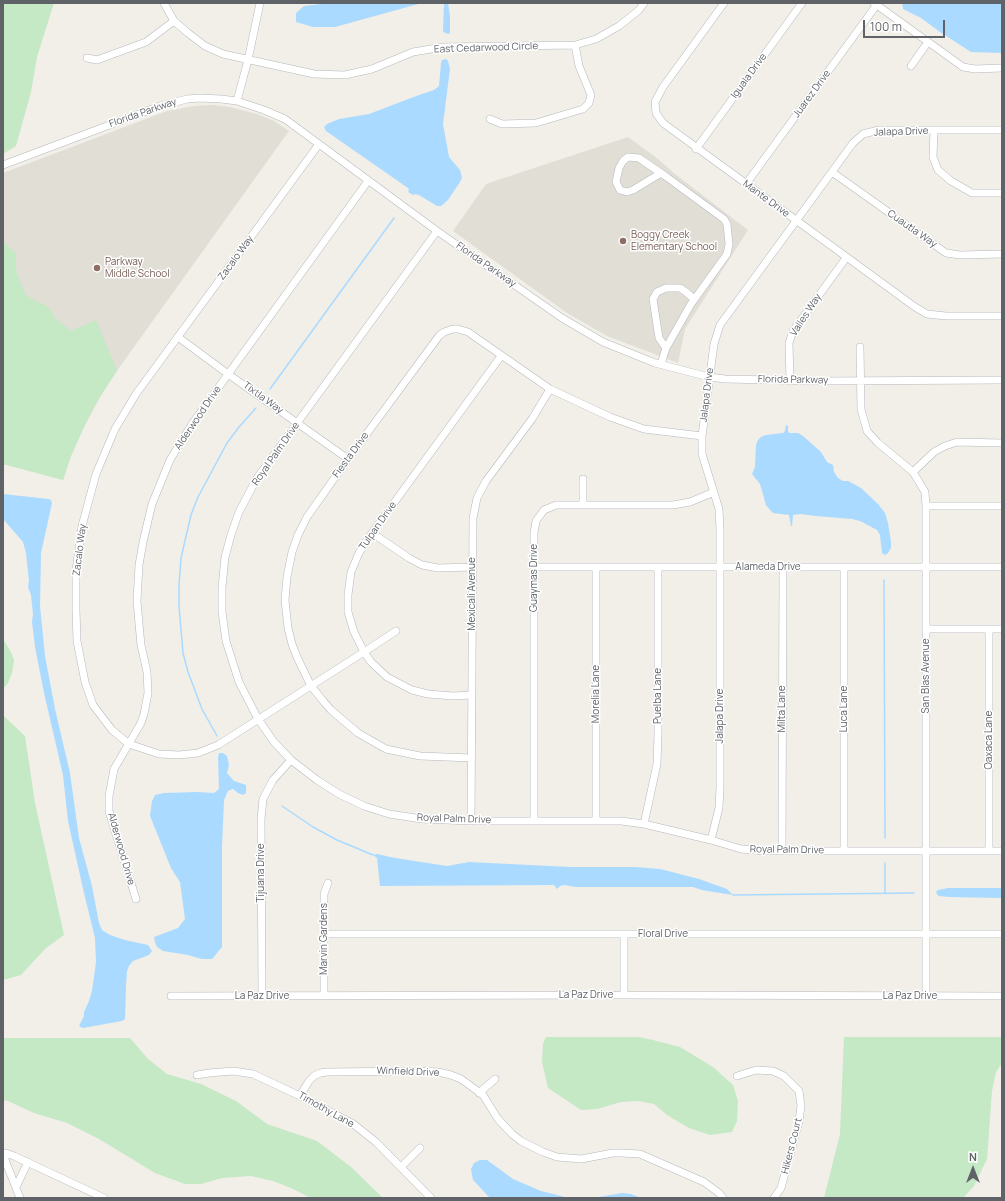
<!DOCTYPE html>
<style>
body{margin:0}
#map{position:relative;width:1005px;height:1201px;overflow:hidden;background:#f1efe8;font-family:Manrope,sans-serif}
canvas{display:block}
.frame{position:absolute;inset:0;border:4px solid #5f6368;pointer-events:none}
.north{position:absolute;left:953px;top:1149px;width:40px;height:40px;-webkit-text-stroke:3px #fff;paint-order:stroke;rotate:0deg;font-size:11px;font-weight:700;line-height:16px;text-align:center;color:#5f6368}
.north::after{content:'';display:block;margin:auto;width:14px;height:18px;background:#5f6368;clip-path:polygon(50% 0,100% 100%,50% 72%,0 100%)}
.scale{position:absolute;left:863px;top:20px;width:82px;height:18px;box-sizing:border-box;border:2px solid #5f6368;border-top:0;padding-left:5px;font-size:12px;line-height:14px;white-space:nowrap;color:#5f6368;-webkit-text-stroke:3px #fff;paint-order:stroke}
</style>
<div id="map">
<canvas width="1005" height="1201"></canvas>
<div class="frame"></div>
<div class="north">N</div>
<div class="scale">100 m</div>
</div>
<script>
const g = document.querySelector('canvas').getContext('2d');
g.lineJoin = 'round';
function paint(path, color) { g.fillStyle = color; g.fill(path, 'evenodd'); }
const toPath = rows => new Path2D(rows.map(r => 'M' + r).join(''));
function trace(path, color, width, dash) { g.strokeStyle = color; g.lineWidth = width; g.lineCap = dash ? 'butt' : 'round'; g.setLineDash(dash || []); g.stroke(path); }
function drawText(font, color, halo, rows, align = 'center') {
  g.font = font + ' Manrope,sans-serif'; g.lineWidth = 3; g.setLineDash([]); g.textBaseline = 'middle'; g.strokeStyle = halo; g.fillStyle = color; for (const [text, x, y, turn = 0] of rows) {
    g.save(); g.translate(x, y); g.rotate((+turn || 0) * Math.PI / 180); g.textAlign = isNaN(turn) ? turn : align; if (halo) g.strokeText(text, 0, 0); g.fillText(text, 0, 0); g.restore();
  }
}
paint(toPath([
 [212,105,230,107,257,114,274,121,289,131,106,386,83,429,71,456,63,480,3,464,3,173,167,111,194,106],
 [628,137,658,159,675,174,748,230,685,329,678,363,607,336,567,313,453,231,486,184]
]), '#e1ded6');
paint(toPath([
 [3,3,54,3,37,57,31,92,16,146,3,154],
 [3,242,16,253,16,267,17,274,26,295,32,299,47,306,54,315,54,317,71,331,96,320,117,371,96,403,83,429,71,456,63,480,3,464],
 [3,639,11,652,14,660,12,673,8,683,3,689],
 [3,715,9,721,25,736,35,803,64,935,46,948,21,975,3,980],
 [546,1037,638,1037,653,1040,680,1047,713,1067,733,1085,738,1101,737,1121,732,1132,710,1135,689,1128,667,1115,654,1104,638,1101,621,1102,597,1109,581,1110,548,1088,542,1062,543,1044],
 [844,1037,1002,1037,1002,1063,996,1072,992,1091,987,1159,974,1186,963,1198,824,1198,840,1134],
 [3,1038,130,1038,148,1059,167,1074,201,1084,236,1101,267,1124,317,1141,351,1167,383,1198,311,1198,291,1188,273,1181,251,1176,222,1178,201,1184,185,1184,155,1173,99,1139,67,1123,34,1113,8,1101,3,1100]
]), '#c5e8c5');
paint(toPath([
 [331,3,422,3,335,27,313,27,296,22,296,13,304,6],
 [444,3,448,3,450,16,450,33,448,34,443,32],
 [902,3,1002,3,1002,53,971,52,940,32,921,18,903,9],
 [446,59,448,61,450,69,443,124,449,157,460,170,462,178,460,182,448,200,441,206,437,206,419,195,415,194,413,195,408,192,409,190,408,188,326,131,324,127,327,124,339,119,369,114,419,95,434,90,439,86,441,63,442,60],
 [786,425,788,426,788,431,789,433,798,433,803,436,821,452,827,462,833,465,834,472,838,478,843,481,848,481,861,488,878,504,885,513,888,523,891,542,891,548,888,553,885,555,882,553,880,535,877,530,860,521,852,519,816,516,800,514,793,515,792,526,791,526,789,515,773,513,770,510,766,505,760,484,752,474,755,467,756,445,758,440,761,437,766,435,783,433,785,431],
 [3,494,48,499,51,500,52,503,41,553,40,606,45,656,55,709,70,773,79,838,92,886,99,923,102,930,110,935,125,940,148,945,152,951,149,955,133,961,129,966,127,971,126,985,125,1019,122,1021,83,1028,79,1026,84,1016,84,1012,89,1001,92,991,96,962,95,938,84,893,68,821,63,775,44,693,35,647,32,622,33,614,31,595,28,587,29,581,26,553,23,542,3,519],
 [219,753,223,753,227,756,229,765,227,773,234,781,246,785,246,793,243,795,238,793,233,789,228,791,224,800,222,847,222,947,212,959,202,959,188,955,163,951,157,947,155,942,154,937,178,928,185,919,180,882,171,868,150,816,152,801,155,795,164,793,197,792,214,793,219,789,218,757],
 [377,854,395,858,447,866,469,862,570,867,635,867,660,869,699,879,727,889,733,895,702,890,693,887,576,887,564,885,560,886,557,889,554,885,380,886,377,858,373,855],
 [948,888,1002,888,1002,898,949,897,939,896,937,894,936,892,938,890],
 [480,1160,487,1160,513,1179,541,1191,569,1198,490,1198,473,1180,471,1169,474,1163],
 [622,1193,631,1194,641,1198,593,1198]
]), '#aadaff');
trace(toPath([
 [270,389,394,218],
 [884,580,885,838],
 [217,736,202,709,188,672,183,653,179,606,179,585,181,558,191,515,198,497,227,443,239,427,256,408],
 [282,806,313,827,337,840,373,855],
 [885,863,885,893],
 [733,895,914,893]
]), '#aadaff', 1.5);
const minor = toPath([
 [164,3,174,21,188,33,205,46,223,54,314,74,345,75,372,69,413,52,443,47,575,45,596,39,619,26,639,10,644,3],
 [724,3,663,87,655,102,656,113,663,123,915,307,927,314,946,316,1002,316],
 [874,3,963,67,975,69,1002,68],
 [87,58,97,60,146,42,174,21],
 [911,66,928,42],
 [237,101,248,60,260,3],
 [490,119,502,124,536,123,583,109,589,103,591,95,579,66,575,45],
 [934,130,933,157,938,170,951,181,972,193,1002,193],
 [319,144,136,394,115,429,96,474,82,526,76,570,76,609,77,641,85,682,93,705,112,730,129,744,159,754,179,755,198,753,218,745,364,652,396,631],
 [696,149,802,3],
 [3,165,160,106,187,99,200,98,221,99,237,101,264,110,285,119,437,231,562,318,603,342,655,363,709,377,725,379,821,381,1002,380],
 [832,172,946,253,960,255,1002,254],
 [661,173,633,190,627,192,620,190,616,182,619,168,623,161,628,157,639,158,661,173,668,178,724,219,727,224,729,244,727,254,691,304,666,348,661,364],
 [746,184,878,3],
 [437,231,257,478,239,512,231,535,225,557,222,587,222,612,226,641,239,682,258,719,274,742,291,760,317,780,339,794,364,806,389,814,422,819,471,821,621,821,644,824,711,840,741,849,767,851,1002,851],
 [178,337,228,374,348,459],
 [860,347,861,409,867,431,878,443,913,472,925,492,926,506,926,996],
 [666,348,659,338,653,299,657,292,666,288,680,288,686,292,694,299],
 [790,380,789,343,793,331,846,258],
 [913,472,934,452,945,446,957,442,1002,443],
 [583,505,583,479],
 [926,506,1002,506],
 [372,533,409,558,422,565,438,568,472,567],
 [534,567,1002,567],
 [844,567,844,851],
 [926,629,1002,629],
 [989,629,989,851],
 [471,695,453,696,428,694,412,690,387,677,371,662,364,652,354,632,348,612,348,595,351,572,359,553,372,533,501,356],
 [472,758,420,756,386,749,358,733,331,710,324,702,311,686,297,657,292,644,288,628,285,600,287,577,292,552,298,535,307,517,348,459,439,336,444,332,453,329,458,329,468,332,550,389,610,417,644,429,702,436],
 [471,821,473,518,477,498,486,481,532,419,550,389],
 [534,821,534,533,536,521,544,510,556,505,673,505,690,502,714,492],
 [596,821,596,567],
 [644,824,657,764,658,734,658,567],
 [711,840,719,808,720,787,720,530,719,509,702,454,702,436,714,344,720,325,853,143,863,134,879,130,1002,130],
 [782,850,783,567],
 [136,899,109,811,109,796,114,769,141,723,144,714,148,693,147,672,141,645,139,624,137,601,139,565,143,542,152,504,170,460,192,424,368,181],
 [324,934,1002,934],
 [624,934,624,995],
 [171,996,624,995,1002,996],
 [262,996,261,819,263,799,273,780,291,760],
 [324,996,324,894,328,883],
 [197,1075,209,1073,233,1071,253,1074,300,1096,352,1123,376,1142,431,1198],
 [737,1076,756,1070,773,1071,784,1076,799,1091,801,1106,799,1121,781,1188,774,1198],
 [479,1093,495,1079],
 [300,1096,309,1081,314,1076,320,1073,327,1072,422,1071,438,1072,451,1075,461,1079,483,1095,498,1119,512,1134,521,1141,543,1152,557,1157,581,1159,613,1153,621,1153,640,1154,704,1182,719,1193,723,1198],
 [401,1167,420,1148],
 [16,1187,28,1162],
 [20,1198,5,1160,6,1153,14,1156,104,1198]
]);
trace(minor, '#b5b8bc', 8);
trace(minor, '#fff', 7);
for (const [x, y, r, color] of [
 [623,241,4,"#8d6e63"],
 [97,268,4,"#8d6e63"]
]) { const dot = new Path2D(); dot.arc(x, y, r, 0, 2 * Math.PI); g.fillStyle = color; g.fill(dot); trace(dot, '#fff', 1.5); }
drawText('10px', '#5f6368', '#fff', [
 ["East Cedarwood Circle",486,48,-2],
 ["Iguala Drive",749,76,-54],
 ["Juarez Drive",812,94,-54],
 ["Florida Parkway",143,113,-19],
 ["Jalapa Drive",901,132,-2],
 ["Mante Drive",766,199,36],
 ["Cuautla Way",912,229,35],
 ["Zacalo Way",236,258,-54],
 ["Florida Parkway",486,265,35],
 ["Valles Way",806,315,-57],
 ["Florida Parkway",793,380,1],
 ["Jalapa Drive",707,395,-83],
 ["Tixtla Way",263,398,36],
 ["Alderwood Drive",198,418,-56],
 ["Royal Palm Drive",276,454,-55],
 ["Fiesta Drive",351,455,-54],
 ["Tulpan Drive",378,526,-55],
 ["Zacalo Way",80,550,-83],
 ["Alameda Drive",768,567],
 ["Guaymas Drive",534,578,-90],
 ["Mexicali Avenue",472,594,-90],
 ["San Blas Avenue",926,676,-90],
 ["Morelia Lane",596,694,-90],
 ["Puelba Lane",658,696,-90],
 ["Milta Lane",782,709,-90],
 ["Luca Lane",844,709,-90],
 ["Jalapa Drive",720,716,-90],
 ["Oaxaca Lane",989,740,-90],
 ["Royal Palm Drive",454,819,2],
 ["Alderwood Drive",121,849,74],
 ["Royal Palm Drive",787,850,1],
 ["Tijuana Drive",261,873,-90],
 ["Floral Drive",663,934],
 ["Marvin Gardens",324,939,-90],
 ["La Paz Drive",586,995],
 ["La Paz Drive",262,996],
 ["La Paz Drive",910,996],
 ["Winfield Drive",408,1072,2],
 ["Timothy Lane",326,1110,29],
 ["Hikers Court",792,1146,-76]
]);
drawText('10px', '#785e54', '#fff', [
 ["Boggy Creek",631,235],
 ["Elementary School",631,247],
 ["Parkway",105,262],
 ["Middle School",105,274]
], 'left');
</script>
